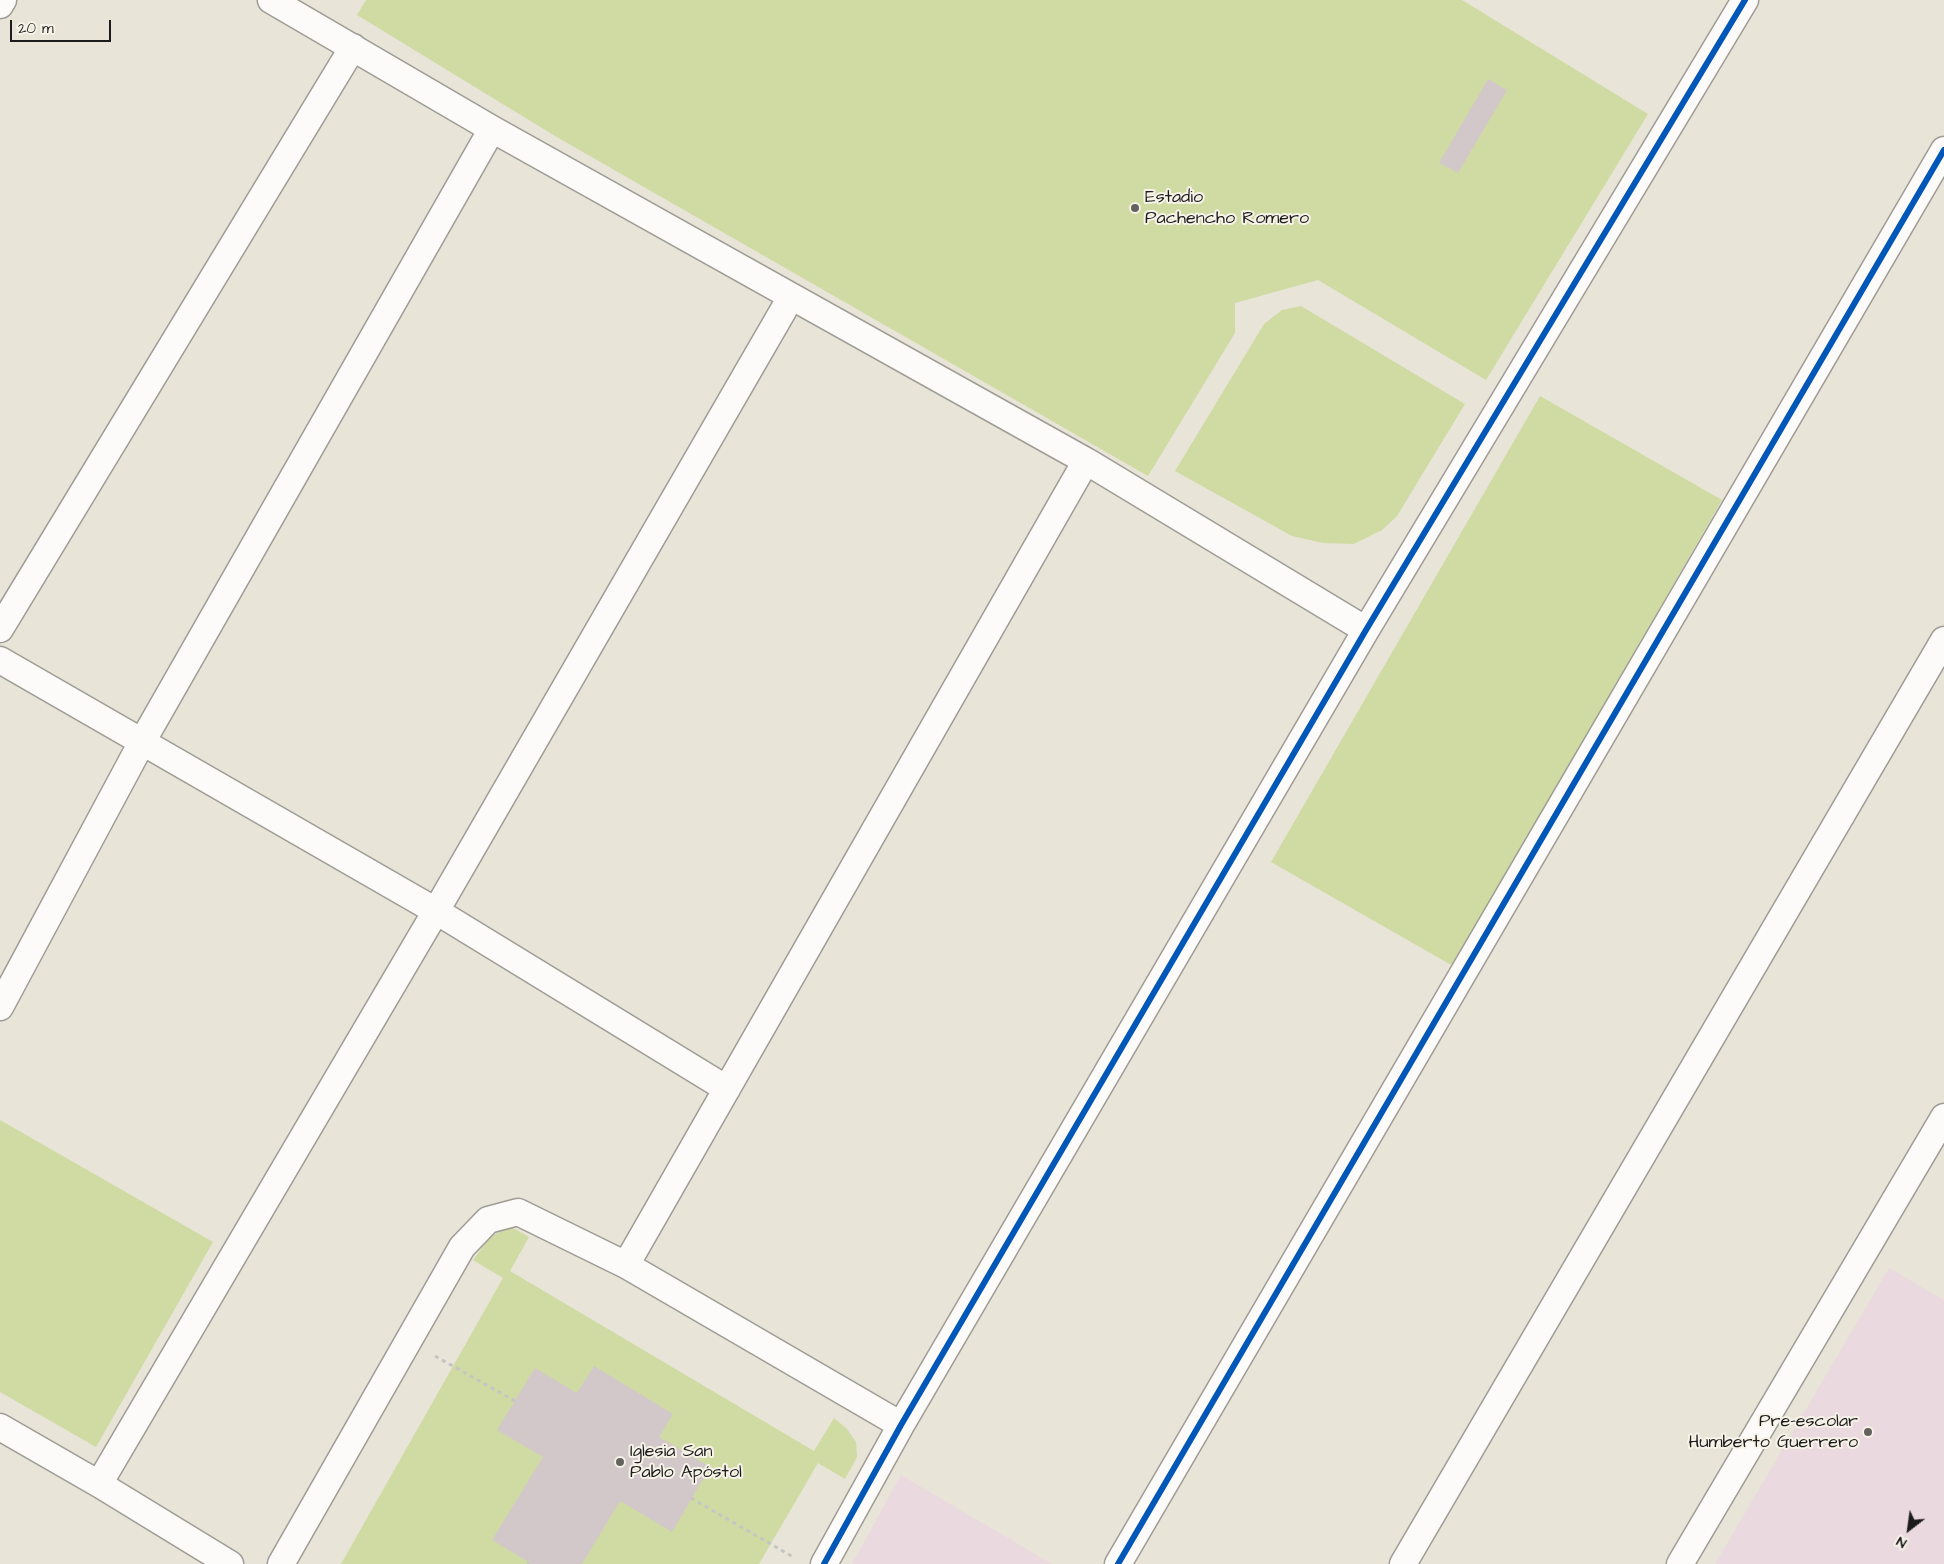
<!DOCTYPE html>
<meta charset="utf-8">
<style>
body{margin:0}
#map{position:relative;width:1944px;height:1564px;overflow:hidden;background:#e8e4d7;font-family:"Architects Daughter",sans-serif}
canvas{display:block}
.north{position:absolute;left:1884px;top:1504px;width:50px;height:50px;-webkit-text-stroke:4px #f7f3e8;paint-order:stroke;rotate:210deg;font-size:14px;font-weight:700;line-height:20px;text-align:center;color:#1c1c1c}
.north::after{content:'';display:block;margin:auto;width:18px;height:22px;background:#1c1c1c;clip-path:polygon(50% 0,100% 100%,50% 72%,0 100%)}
.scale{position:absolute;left:10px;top:20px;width:101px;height:22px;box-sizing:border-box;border:2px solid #1c1c1c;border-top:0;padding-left:6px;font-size:15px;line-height:18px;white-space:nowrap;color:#1c1c1c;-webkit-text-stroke:4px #f7f3e8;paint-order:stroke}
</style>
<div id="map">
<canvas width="1944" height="1564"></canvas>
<div class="north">N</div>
<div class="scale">20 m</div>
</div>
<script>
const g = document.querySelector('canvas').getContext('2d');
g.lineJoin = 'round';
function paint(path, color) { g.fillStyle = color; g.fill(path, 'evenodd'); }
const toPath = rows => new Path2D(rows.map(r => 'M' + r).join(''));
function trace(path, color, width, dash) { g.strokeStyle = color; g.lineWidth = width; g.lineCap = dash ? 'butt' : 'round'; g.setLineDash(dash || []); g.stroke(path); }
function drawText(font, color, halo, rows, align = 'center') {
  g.font = font + ' "Architects Daughter",sans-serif'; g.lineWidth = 4; g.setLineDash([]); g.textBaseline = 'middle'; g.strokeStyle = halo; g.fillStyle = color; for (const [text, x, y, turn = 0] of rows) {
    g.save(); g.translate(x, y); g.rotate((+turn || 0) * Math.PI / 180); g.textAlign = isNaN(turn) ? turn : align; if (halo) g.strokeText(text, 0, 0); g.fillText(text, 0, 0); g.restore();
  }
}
paint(toPath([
 [1889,1268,1944,1300,1944,1564,1715,1564],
 [901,1475,1052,1564,852,1564]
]), '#ebd9e0');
paint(toPath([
 [366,0,1462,0,1648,114,1486,380,1318,280,1235,303,1235,333,1148,476,555,136,357,15],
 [1301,306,1465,404,1397,516,1382,530,1354,544,1323,543,1292,536,1175,471,1264,324,1282,310],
 [1540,396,1722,500,1453,966,1271,862],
 [0,1120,213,1242,96,1447,0,1392],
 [513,1228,529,1237,510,1271,814,1451,834,1418,847,1429,856,1442,857,1457,845,1479,818,1463,759,1564,341,1564,503,1278,473,1260,490,1237,503,1230]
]), '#cfdba3');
paint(toPath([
 [1488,79,1507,90,1458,173,1439,163],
 [594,1366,673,1414,659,1437,710,1467,672,1532,620,1501,582,1564,532,1564,492,1540,543,1457,497,1430,535,1368,577,1393]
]), '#d3c8c9');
const minor = toPath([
 [271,0,492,129,1086,461,1366,630],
 [0,5,3,0],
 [0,629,353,47],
 [0,660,436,911,727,1089],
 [0,1007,142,742,492,129],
 [626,1265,1086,461],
 [0,1427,99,1484,230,1564],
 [99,1484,436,911,791,297],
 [281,1564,462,1247,488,1220,518,1212,626,1265,901,1425],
 [824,1564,901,1425,1366,630,1745,0],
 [1118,1564,1944,150],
 [1403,1564,1944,640],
 [1680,1564,1944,1117]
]);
trace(minor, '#9e9c95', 29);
trace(toPath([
 [435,1356,515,1401],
 [691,1498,795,1558],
 [528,1564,529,1562]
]), '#c6c5c3', 3, [4, 4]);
trace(minor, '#fcfbf9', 26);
trace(toPath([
 [824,1564,901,1425,1366,630,1745,0],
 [1118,1564,1944,150]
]), '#0057b8', 6);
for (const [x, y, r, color] of [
 [1135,208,5,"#63625d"],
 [1868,1432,5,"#63625d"],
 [620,1462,5,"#63625d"]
]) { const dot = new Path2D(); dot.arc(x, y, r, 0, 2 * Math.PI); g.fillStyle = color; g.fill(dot); trace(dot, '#f7f3e8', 2); }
drawText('18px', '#1c1c1c', '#f7f3e8', [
 ["Estadio",1145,198],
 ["Pachencho Romero",1145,219],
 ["Pre-escolar",1858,1422,"right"],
 ["Humberto Guerrero",1858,1443,"right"],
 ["Iglesia San",630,1452],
 ["Pablo Apóstol",630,1473]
], 'left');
</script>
